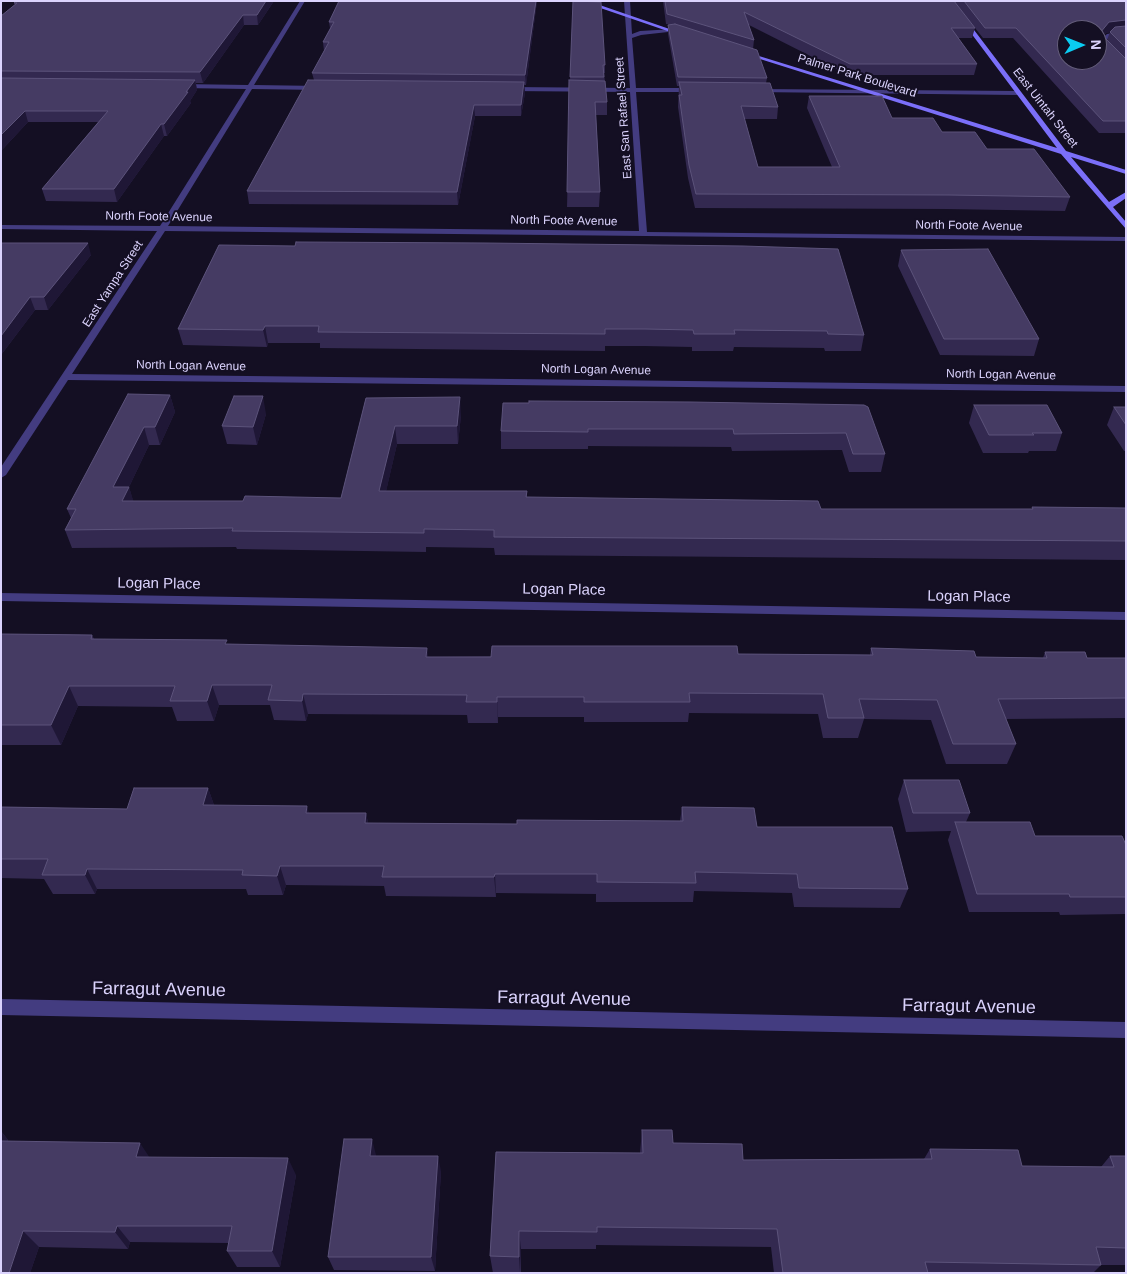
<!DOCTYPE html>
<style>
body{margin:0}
#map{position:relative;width:1127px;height:1274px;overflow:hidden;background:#140f23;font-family:Arial,sans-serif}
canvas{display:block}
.frame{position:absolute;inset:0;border:2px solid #dbd3fd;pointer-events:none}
.north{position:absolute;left:1057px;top:20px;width:50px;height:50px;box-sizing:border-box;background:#140f23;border:1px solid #645d7a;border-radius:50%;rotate:89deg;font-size:14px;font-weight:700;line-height:20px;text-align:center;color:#dbd3fd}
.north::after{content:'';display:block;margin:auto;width:18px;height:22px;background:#0accf2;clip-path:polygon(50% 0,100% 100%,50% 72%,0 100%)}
</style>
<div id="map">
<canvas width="1127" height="1274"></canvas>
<div class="frame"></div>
<div class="north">N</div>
</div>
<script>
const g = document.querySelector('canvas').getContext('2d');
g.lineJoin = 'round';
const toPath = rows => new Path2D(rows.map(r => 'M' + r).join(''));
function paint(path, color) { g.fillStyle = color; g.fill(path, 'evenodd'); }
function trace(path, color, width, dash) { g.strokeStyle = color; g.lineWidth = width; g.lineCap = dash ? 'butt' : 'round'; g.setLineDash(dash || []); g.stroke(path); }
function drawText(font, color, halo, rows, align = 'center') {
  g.font = font + ' Arial,sans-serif'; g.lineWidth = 4; g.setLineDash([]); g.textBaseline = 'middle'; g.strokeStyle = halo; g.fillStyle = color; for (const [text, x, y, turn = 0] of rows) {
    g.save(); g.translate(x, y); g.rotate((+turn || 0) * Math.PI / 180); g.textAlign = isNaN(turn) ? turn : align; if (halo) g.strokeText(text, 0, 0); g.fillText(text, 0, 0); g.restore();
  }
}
paint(toPath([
 [300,1,305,1,254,85,321,86,324,88,321,90,252,89,168,226,639,231,630,92,509,91,506,89,509,87,630,88,624,1,630,1,632,34,640,31,674,29,677,31,641,35,632,38,636,88,696,88,699,90,696,92,636,92,647,232,1126,237,1126,241,165,231,72,374,1126,386,1126,392,68,380,6,475,1,478,1,467,157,231,1,229,1,225,160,226,246,89,181,88,178,86,181,84,248,85,300,1],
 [1126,31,1126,35,1111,36,1104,42,1126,65,1126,71,1098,42,1107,34,1126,31],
 [756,89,1018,91,1021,93,1018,95,754,92,756,89],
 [1,593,1126,612,1126,620,1,601,1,593],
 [1,999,1126,1022,1126,1038,1,1015,1,999]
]), '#433c80');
paint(toPath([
 [580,1,588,1,687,35,682,36,580,1],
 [947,1,952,1,1066,151,1126,170,1126,174,1071,157,1109,202,1126,192,1126,198,1113,207,1126,222,1126,229,1061,154,741,53,746,52,1057,148,947,1]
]), '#7b6ff9');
paint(toPath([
 [16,1,274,1,258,25,244,25,203,83,196,83,197,90,190,101,191,103,167,136,164,136,117,202,46,201,42,189,98,122,28,122,1,151,1,16,15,5,14,3],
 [339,1,537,1,526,85,524,85,525,93,521,116,475,116,458,205,249,204,247,191,314,80,312,73,324,51,323,42,330,28,329,22],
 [573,1,605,65,605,73,604,73,607,102,607,115,596,115,600,192,599,207,567,207,570,80],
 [663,1,1126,1,1126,133,1099,133,1013,38,983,38,975,28,972,38,958,38,977,64,974,75,848,75,749,25,754,40,753,49,767,78,766,83,778,107,777,119,744,119,758,167,832,167,807,108,809,96,942,132,987,149,1070,197,1065,211,946,209,695,208,688,178,678,107,679,86,677,86,668,34,668,25,671,25,666,24],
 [1110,32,1107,40,1103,36,1106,33],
 [1,243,91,255,48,310,35,310,1,355],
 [219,245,864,335,861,351,825,351,824,348,734,347,733,351,692,351,692,347,644,346,605,346,605,351,320,348,320,343,268,343,267,347,183,345,178,329],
 [901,250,1039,339,1034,356,940,355,898,266],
 [170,395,175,412,160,445,149,445,129,487,133,501,243,501,341,498,366,398,461,415,458,444,397,444,386,491,527,491,527,497,821,509,1032,509,1032,507,1126,508,1126,560,495,555,494,548,426,547,426,552,237,549,236,547,72,548,65,530,71,518,67,509],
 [864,405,885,454,881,472,849,472,842,450,732,451,731,447,588,446,588,449,501,449,501,431],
 [974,405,1062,433,1056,451,1029,451,1028,453,983,453,969,423],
 [1114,407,1126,407,1126,451,1124,451,1107,425],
 [266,414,257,445,227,444,222,426],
 [1,634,92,635,94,639,228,644,428,657,738,654,870,655,871,648,976,657,1043,658,1045,652,1087,658,1126,658,1126,718,1006,719,1016,744,1007,764,946,764,931,720,864,719,858,738,823,738,818,714,689,713,688,722,584,722,584,717,498,717,498,723,468,723,467,715,308,714,306,721,274,720,270,705,219,705,214,721,177,721,172,707,78,706,61,745,1,745],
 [904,780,970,813,966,822,1035,836,1126,845,1126,914,1060,915,1059,912,969,912,948,840,951,831,906,832,898,799],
 [208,788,214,805,309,813,366,813,368,823,517,824,680,821,682,807,757,827,908,889,900,908,794,907,792,893,694,891,693,902,596,902,596,894,496,893,496,897,386,896,384,886,286,885,283,895,248,895,246,889,97,889,95,894,53,894,44,879,1,878,1,807,127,809],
 [642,1130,673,1143,743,1160,924,1159,930,1149,1022,1166,1101,1167,1110,1156,1126,1156,1126,1265,1101,1265,1093,1273,774,1273,771,1247,596,1245,596,1249,521,1249,521,1273,493,1273,490,1256,496,1152,640,1153],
 [1,1131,8,1140,8,1141,296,1175,280,1267,237,1267,227,1251,229,1243,130,1242,128,1249,39,1247,30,1273],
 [376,1155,376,1156,441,1171,435,1271,334,1270,328,1257]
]), '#332950');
paint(toPath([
 [266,1,274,1,258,25,257,15],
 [536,1,537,1,526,85,525,75],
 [243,15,244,25,203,83,200,72],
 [1126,20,1126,30,1106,33,1097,43,1100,33,1109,22],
 [195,80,197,90,190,101,191,103,167,136,164,124],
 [524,82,525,93,521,116,521,105],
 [474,105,475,116,458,205,457,192],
 [25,111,28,122,1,151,1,135],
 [161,124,164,136,117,202,114,189],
 [88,243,91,255,48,310,44,297],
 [30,297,35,310,1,355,1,336],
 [265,326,268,343,267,347,263,330],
 [170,395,175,412,160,445,155,427],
 [263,396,266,414,257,445,253,427],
 [460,397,461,415,458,444,457,426],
 [395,426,397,444,382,509,379,491],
 [144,427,149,445,120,506,113,487],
 [129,487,135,506,122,501],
 [427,648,430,668,426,657],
 [212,685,219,705,214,721,207,701],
 [69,686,78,706,61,745,51,725],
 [303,694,308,714,306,721,302,701],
 [497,697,498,717,498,723,497,702],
 [208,788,215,808,203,805],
 [307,806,313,826,306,813],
 [366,813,370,833,365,823],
 [280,866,286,885,283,895,277,876],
 [87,869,97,889,95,894,85,875],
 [495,874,496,893,496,897,494,877],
 [1,1131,8,1140,1,1158],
 [372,1139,376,1155,375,1171,370,1156],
 [140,1143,152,1161,136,1157],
 [438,1156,441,1171,435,1271,431,1257],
 [288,1158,296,1175,280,1267,272,1251],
 [117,1226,130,1242,128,1249,115,1232],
 [23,1231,39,1247,30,1273,9,1273],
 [519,1231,521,1249,520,1273,519,1257]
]), '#1f1736');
const building = toPath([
 [16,1,266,1,257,15,243,15,200,72,1,71,1,16,17,3,14,3,16,1],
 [339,1,536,1,525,75,312,73,329,42,323,42,334,22,329,22,339,1],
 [573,1,601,2,605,65,603,65,604,77,570,77,573,1],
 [665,1,954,1,975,28,951,28,977,64,850,64,744,12,754,40,667,14,665,1],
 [964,1,1126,1,1126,20,1109,22,1100,33,1126,59,1126,121,1103,121,1016,28,985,28,964,1],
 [1067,30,1097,30,1097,60,1067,60,1067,30],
 [675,24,757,50,767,78,678,77,668,25,675,24],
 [1126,26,1126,48,1110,32,1115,27,1126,26],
 [1,78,195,80,186,92,188,92,164,124,161,124,114,189,42,189,108,111,25,111,1,135,1,78],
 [308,80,524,82,521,105,474,105,457,192,247,191,308,80],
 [569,80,605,81,607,102,595,102,600,192,567,192,569,80],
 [679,82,770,83,778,107,741,106,758,167,840,167,809,96,882,96,892,118,933,118,942,132,975,132,987,149,1034,149,1070,197,949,195,696,194,689,165,679,95,682,95,679,82],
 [296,242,485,243,743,246,838,249,864,335,828,334,827,331,734,330,735,334,694,334,693,330,645,329,605,329,605,334,318,332,319,326,265,326,263,330,178,329,219,245,295,246,296,242],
 [1,243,88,243,44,297,30,297,1,336,1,243],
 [988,249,1039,339,944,339,901,250,988,249],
 [128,394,170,395,155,427,144,427,113,487,129,487,122,501,243,501,245,496,341,498,366,398,460,397,457,426,395,426,379,491,527,491,526,497,818,501,821,509,1033,509,1032,507,1126,508,1126,541,494,537,494,530,424,529,424,533,232,531,233,528,65,530,76,509,67,509,128,394],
 [234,396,263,396,253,427,222,426,234,396],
 [529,401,691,402,864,405,868,407,885,454,853,454,846,433,734,434,733,429,588,429,588,432,501,431,503,403,529,403,529,401],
 [974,405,1047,405,1062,433,1032,433,1034,435,989,435,974,405],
 [1114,407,1126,407,1126,425,1114,407],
 [1,634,92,635,91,639,227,640,225,644,427,648,426,657,491,657,492,646,737,646,738,654,873,655,871,648,974,651,976,657,1047,658,1045,652,1085,652,1087,658,1126,658,1126,698,998,699,1016,744,953,744,937,700,859,699,864,718,828,718,823,694,689,693,690,702,584,702,584,697,497,697,497,702,466,702,467,695,303,694,302,701,268,700,272,685,212,685,207,701,170,701,175,686,69,686,51,725,1,725,1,634],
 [904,780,959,780,970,813,913,813,904,780],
 [134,788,208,788,203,805,307,806,306,813,366,813,365,823,517,824,517,820,683,821,682,807,754,808,757,827,892,827,908,889,799,888,797,874,695,872,696,883,597,882,597,874,495,874,494,877,382,877,384,866,280,866,277,876,242,875,243,870,87,869,85,875,42,875,48,859,1,859,1,807,127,809,134,788],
 [955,822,1030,822,1035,836,1122,836,1126,845,1126,897,1070,897,1069,894,977,894,955,822],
 [642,1130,672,1130,673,1143,742,1144,743,1160,932,1159,930,1149,1018,1150,1022,1166,1114,1167,1110,1156,1126,1156,1126,1248,1096,1247,1101,1265,925,1262,928,1273,783,1273,777,1229,597,1227,597,1232,519,1231,519,1257,490,1256,496,1152,643,1153,642,1130],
 [344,1139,372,1139,370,1156,438,1156,431,1257,328,1257,344,1139],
 [1,1141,140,1143,136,1157,288,1158,272,1251,227,1251,232,1226,117,1226,115,1232,23,1231,9,1273,1,1273,1,1141]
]);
paint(building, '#453b63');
trace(building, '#5c537b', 1);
drawText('12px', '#dbd3fd', '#140f23', [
 ["Palmer Park Boulevard",857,76,17],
 ["East Uintah Street",1045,108,52],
 ["East San Rafael Street",624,118,-94],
 ["North Foote Avenue",159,217,1],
 ["North Foote Avenue",564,221,1],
 ["North Foote Avenue",969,226,1],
 ["East Yampa Street",113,284,-57],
 ["North Logan Avenue",191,366,1],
 ["North Logan Avenue",596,370,1],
 ["North Logan Avenue",1001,375,1]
]);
drawText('15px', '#dbd3fd', '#140f23', [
 ["Logan Place",159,584,1],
 ["Logan Place",564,590,1],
 ["Logan Place",969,597,1]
]);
drawText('18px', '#dbd3fd', '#140f23', [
 ["Farragut Avenue",159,990,1],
 ["Farragut Avenue",564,999,1],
 ["Farragut Avenue",969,1007,1]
]);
</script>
